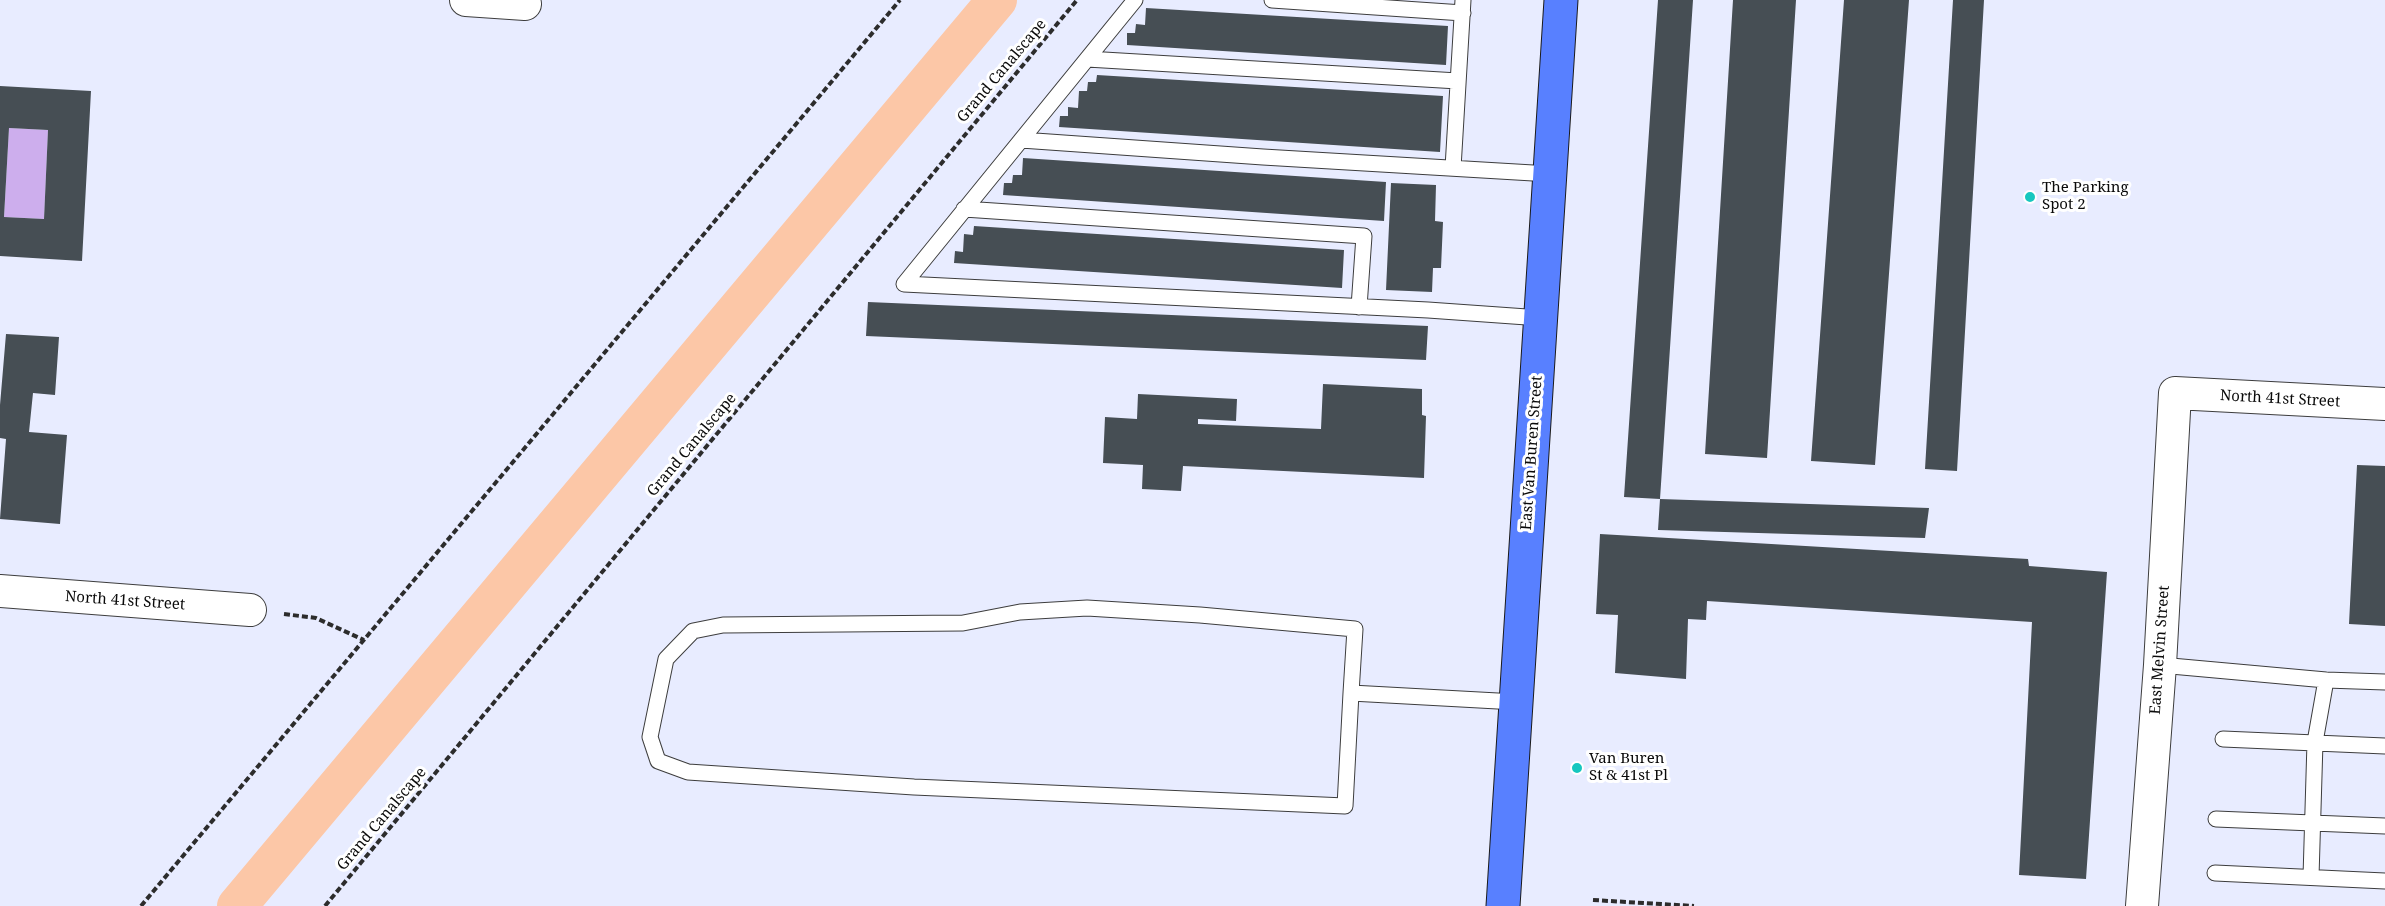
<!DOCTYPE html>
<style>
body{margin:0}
canvas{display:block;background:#e8ecff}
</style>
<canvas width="2385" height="906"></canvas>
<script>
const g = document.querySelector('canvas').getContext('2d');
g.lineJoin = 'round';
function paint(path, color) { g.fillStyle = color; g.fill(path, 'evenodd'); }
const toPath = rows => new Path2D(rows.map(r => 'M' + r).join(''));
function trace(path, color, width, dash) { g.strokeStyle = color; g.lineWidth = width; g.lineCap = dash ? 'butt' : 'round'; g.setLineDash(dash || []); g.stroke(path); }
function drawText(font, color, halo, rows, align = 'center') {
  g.font = font + ' "Noto Serif",serif'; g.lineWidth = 6; g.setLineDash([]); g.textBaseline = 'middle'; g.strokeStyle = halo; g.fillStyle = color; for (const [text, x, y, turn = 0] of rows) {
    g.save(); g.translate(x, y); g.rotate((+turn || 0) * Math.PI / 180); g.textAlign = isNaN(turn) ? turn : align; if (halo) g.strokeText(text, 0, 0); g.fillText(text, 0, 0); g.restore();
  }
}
paint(toPath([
 [9,128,48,130,44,219,4,217]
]), '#cdaeed');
trace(toPath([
 [237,906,997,0]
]), '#fcc7a7', 40);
paint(toPath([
 [1658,0,1693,0,1660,499,1624,497],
 [1733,0,1796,0,1767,458,1705,454],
 [1844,0,1909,0,1875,465,1811,461],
 [1953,0,1984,0,1957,471,1925,469],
 [1146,8,1448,26,1446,65,1127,45,1127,33,1135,33,1136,24,1145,25],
 [1097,75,1443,96,1440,152,1059,127,1060,116,1068,116,1068,107,1078,108,1079,91,1087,91,1088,82,1096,82],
 [0,86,91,91,82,261,0,256],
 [9,128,48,130,44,219,4,217],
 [1023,158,1386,182,1384,221,1003,195,1004,183,1012,183,1013,175,1022,175],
 [1391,183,1436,185,1435,221,1443,222,1441,268,1433,268,1432,292,1386,290],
 [974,226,1344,250,1342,288,954,263,955,251,963,252,964,234,973,235],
 [868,302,1428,326,1426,360,866,336],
 [6,334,59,337,55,395,33,393,29,432,67,435,60,524,0,519,6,439,0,438,0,405],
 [1323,384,1422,389,1422,415,1426,416,1424,478,1183,466,1181,491,1142,489,1143,465,1103,463,1105,417,1137,419,1138,394,1237,399,1236,421,1198,419,1198,424,1321,429],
 [2357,465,2385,466,2385,626,2349,624],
 [1660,499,1929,508,1925,538,1658,530],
 [1600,534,2028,559,2029,566,2107,572,2086,879,2019,875,2032,622,1707,601,1706,620,1688,619,1686,679,1615,673,1618,615,1596,614]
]), '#464e54');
const lane = toPath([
 [1135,0,904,284,1428,310,1541,318],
 [1272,0,1463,13],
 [1087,59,1458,81],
 [1021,140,1263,157,1550,174],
 [1453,168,1463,0],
 [964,209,1364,236,1359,307],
 [2160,665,2326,680,2385,682],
 [1351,693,1345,806,914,787,688,772,658,761,650,737,666,659,693,631,723,625,963,623,1020,612,1087,608,1200,615,1355,629,1351,693,1516,702],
 [2223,739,2385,746],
 [2216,819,2385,826],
 [2215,873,2385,881],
 [2311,877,2315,742,2326,680]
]);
const street = toPath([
 [466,0,525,4],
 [0,591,250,610],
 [2142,906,2160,665,2175,393,2385,404]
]);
const primary = toPath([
 [1503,906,1561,0]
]);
trace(lane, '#3d3d3d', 17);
trace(street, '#3d3d3d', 34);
trace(primary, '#1b1b1b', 35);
trace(toPath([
 [284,614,316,618,364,640],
 [1593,900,1694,906],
 [141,906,900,0],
 [325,906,1077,0]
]), '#2c2c2c', 4, [6, 3]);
trace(lane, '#fff', 15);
trace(street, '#fff', 32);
trace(primary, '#5880ff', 33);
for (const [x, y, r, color] of [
 [2030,197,6,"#16c7bf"],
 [1577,768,6,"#16c7bf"]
]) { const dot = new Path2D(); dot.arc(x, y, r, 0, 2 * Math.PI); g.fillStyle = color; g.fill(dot); trace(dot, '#fff', 2); }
drawText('15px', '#0a0a0a', '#fff', [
 ["Grand Canalscape",1002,71,-50],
 ["North 41st Street",2280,399,3],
 ["Grand Canalscape",692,445,-50],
 ["East Van Buren Street",1532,453,-86],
 ["North 41st Street",125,601,4],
 ["East Melvin Street",2160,650,-86],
 ["Grand Canalscape",382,819,-50]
]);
drawText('15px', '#0a0a0a', '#fff', [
 ["The Parking",2042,188],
 ["Spot 2",2042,205],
 ["Van Buren",1589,759],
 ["St & 41st Pl",1589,776]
], 'left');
</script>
